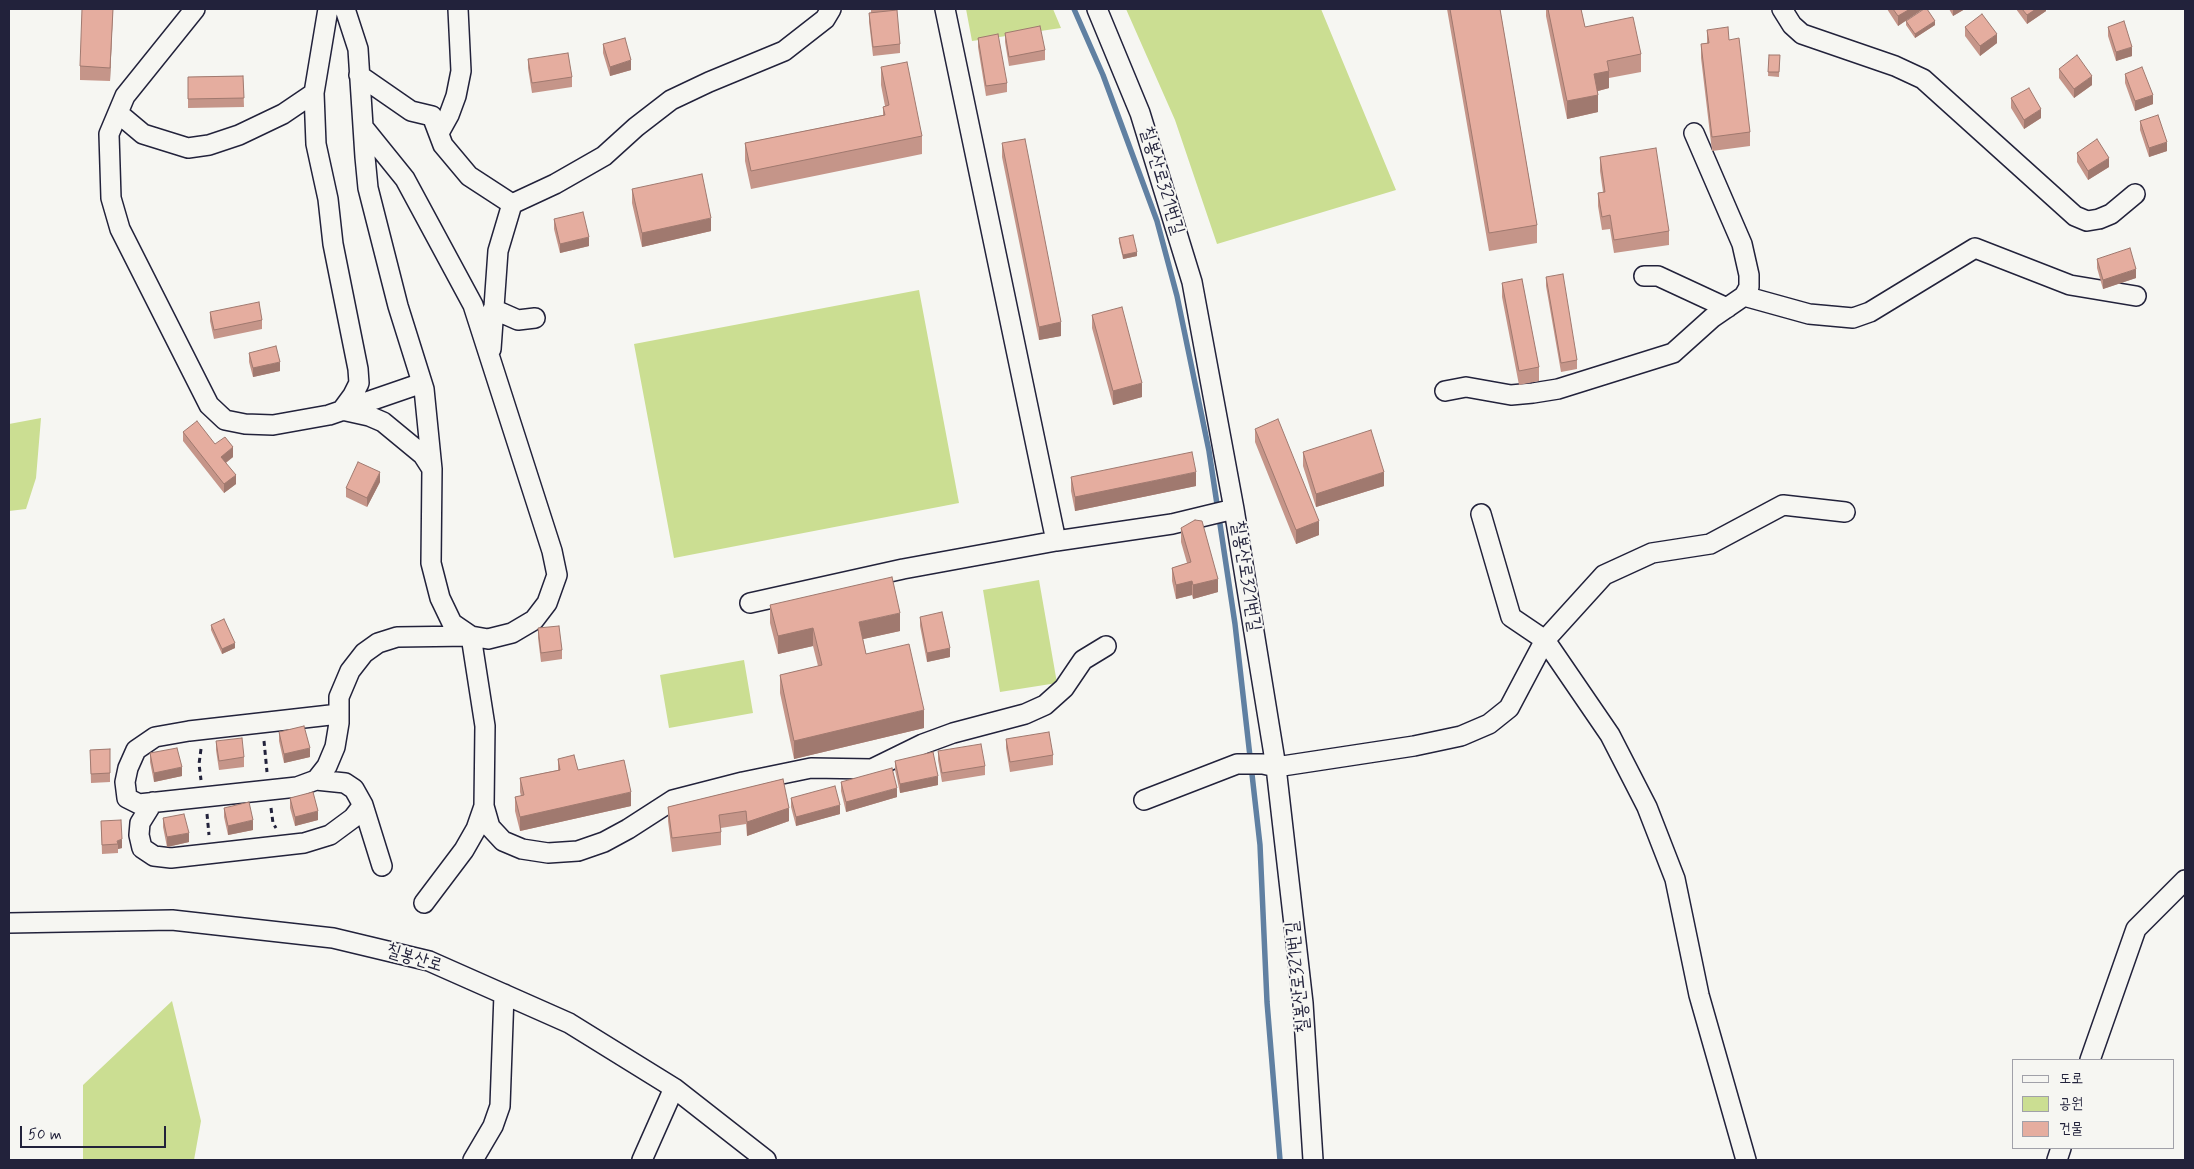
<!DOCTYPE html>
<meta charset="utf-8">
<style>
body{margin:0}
#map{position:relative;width:2194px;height:1169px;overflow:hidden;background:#f6f6f2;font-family:Mynerve,"Poor Story",sans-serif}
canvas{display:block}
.frame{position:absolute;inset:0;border:10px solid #22223b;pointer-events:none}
.legend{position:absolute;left:2012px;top:1059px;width:162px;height:90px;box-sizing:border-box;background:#f6f6f2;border:1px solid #a1a1a9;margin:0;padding:6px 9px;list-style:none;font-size:15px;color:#22223b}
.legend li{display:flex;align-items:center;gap:10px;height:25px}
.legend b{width:25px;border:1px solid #a1a1a9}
.scale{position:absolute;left:20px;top:1126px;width:146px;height:22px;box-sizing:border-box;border:2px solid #22223b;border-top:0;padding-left:6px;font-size:15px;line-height:18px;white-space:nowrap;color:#22223b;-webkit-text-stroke:4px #f6f6f2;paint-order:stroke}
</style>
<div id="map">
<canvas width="2194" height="1169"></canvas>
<div class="frame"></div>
<ul class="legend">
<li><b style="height:6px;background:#f6f6f2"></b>도로</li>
<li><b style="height:14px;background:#cbde92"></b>공원</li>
<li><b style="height:14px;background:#e5ad9f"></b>건물</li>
</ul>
<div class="scale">50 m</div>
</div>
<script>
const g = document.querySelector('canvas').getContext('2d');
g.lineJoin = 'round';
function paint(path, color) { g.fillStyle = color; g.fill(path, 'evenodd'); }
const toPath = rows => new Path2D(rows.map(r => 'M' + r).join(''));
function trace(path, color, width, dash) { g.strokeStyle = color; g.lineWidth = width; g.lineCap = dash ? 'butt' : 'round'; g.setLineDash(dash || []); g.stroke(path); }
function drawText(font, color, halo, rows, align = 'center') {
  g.font = font + ' Mynerve,"Poor Story",sans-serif'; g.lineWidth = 4; g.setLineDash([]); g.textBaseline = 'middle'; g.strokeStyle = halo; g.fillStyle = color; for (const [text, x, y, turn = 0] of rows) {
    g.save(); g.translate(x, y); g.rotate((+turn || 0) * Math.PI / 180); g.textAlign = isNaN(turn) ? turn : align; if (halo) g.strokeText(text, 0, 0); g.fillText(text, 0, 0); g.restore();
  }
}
paint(toPath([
 [966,9,1053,9,1061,28,972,41],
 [1126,9,1321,9,1396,190,1217,244,1175,120],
 [919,290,959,503,674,558,634,344],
 [41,418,36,478,26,509,9,511,9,424],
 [1039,580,1057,683,1000,692,983,590],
 [744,660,753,713,669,728,660,675],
 [172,1001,201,1121,194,1160,83,1160,83,1085]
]), '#cbde92');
trace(toPath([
 [1074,9,1103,75,1157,221,1177,296,1209,451,1235,624,1260,845,1267,1002,1280,1160]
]), '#6080a2', 5.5);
const minor = toPath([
 [195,9,125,96,109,134,111,198,120,229,209,405,225,420,245,424,273,425,329,415,422,383],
 [345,9,358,49,365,157,368,188,398,306,424,389,432,469,431,563,440,598,452,623,471,636,488,639,512,633,534,620,547,603,557,575,552,551,473,305,405,179,363,127],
 [945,9,1056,541],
 [1097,9,1140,113,1192,282,1234,509,1276,767,1303,1003,1313,1160],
 [1782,9,1792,25,1802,34,1895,66,1923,79,2075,216,2087,221,2099,219,2111,214,2135,194],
 [359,75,411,111,432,116,443,145,469,176,512,204],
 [314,93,316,144,328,199,333,244,358,369,359,383,353,395,342,410,369,416,383,422,423,455,432,469],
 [118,113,143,134,188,148,209,145,239,135,283,114,314,93,328,9],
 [439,133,449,115,456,96,461,71,458,9],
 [1644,276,1658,276,1727,308],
 [1744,296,1809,314,1853,318,1870,312,1975,248,2070,285,2136,296],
 [493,309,518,320,535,318],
 [491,349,498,251,512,204,555,184,604,156,636,127,671,100,709,82,784,51,825,19,831,9],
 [1445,391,1466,387,1511,395,1533,393,1558,389,1673,353,1712,318,1744,296,1749,287,1749,275,1742,244,1694,133],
 [1481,514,1511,617,1545,640,1610,735,1647,807,1675,879,1699,995,1746,1160],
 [750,603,903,569,1056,541,1172,524,1234,509],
 [339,714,189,731,155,737,136,750,128,768,125,782,127,798,139,804,297,787,316,780,327,766,335,747,339,723,339,697,350,671,364,653,378,643,397,637,471,636,485,726,484,806,490,827,503,841,522,849,548,853,578,851,604,842,628,829,673,800,743,782,811,768,872,769,923,744,953,733,1025,714,1045,705,1064,688,1083,660,1106,646],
 [316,780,345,783,354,789,363,805,382,866],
 [1144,800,1237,764,1263,764,1276,767,1414,746,1461,736,1489,724,1509,708,1545,640,1604,575,1652,553,1710,544,1783,505,1845,512],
 [153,802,140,823,139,835,142,848,154,856,171,858,304,843,330,835,353,818,363,805],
 [424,903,464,850,476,829,484,806],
 [9,923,172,920,333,938,429,961,569,1023,674,1088,766,1160],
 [2090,1060,2136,929,2185,880],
 [473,1160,493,1126,500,1106,504,994],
 [642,1160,674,1088],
 [2057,1160,2061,1148]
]);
trace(minor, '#22223b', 22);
trace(toPath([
 [264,741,267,772],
 [201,749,199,764,201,780],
 [271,808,273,823,276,828],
 [207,814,209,835]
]), '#22223b', 3, [5, 4]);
trace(minor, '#f6f6f2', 19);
paint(toPath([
 [113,9,110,81,80,80,80,66],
 [871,9,895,9,900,44,900,53,873,56,869,22,869,13,871,13],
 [1447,9,1500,9,1537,225,1537,243,1489,251],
 [1546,9,1581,9,1585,27,1641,54,1641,72,1609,78,1609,88,1598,91,1598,112,1567,119,1546,16],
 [1887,9,1923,9,1898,26],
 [1949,9,1965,9,1953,16],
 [2016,9,2046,9,2046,11,2027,24],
 [1906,21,1935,25,1915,38,1906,25],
 [1965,27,1997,43,1980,56,1965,36],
 [2108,27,2132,56,2116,61,2108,36],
 [1707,30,1729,40,1750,132,1750,146,1712,151,1701,58,1701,44,1707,43],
 [1005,33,1045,50,1045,60,1009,66,1005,42],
 [978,38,1007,83,1007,92,986,96,978,47],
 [603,44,631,70,610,76,603,53],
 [1769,55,1780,55,1779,77,1768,76],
 [528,59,572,77,572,87,532,93,528,68],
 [881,67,922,136,922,154,751,189,745,161,745,143,883,115,883,107,885,106,881,85],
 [2059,69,2092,85,2074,98,2059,78],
 [2125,74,2153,104,2135,111,2125,83],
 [243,76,244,107,188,108,188,77],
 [2011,98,2041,118,2024,129,2011,108],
 [2140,121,2167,151,2149,157,2140,130],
 [1002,143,1061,336,1039,340,1002,157],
 [2077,153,2109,167,2088,180,2077,162],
 [1600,157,1669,231,1669,245,1614,253,1610,229,1602,230,1598,206,1598,193,1603,192,1600,171],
 [632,189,711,231,642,247,632,203],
 [554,219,589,246,560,253,554,229],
 [1119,238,1137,256,1123,259,1119,242],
 [2097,259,2136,278,2103,289,2097,268],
 [1546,277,1577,360,1577,369,1561,372,1546,286],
 [1502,283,1539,367,1539,381,1519,385,1502,297],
 [210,312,262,320,262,329,214,339,210,321],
 [1092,315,1142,397,1113,405,1092,328],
 [249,353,280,371,253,377,249,362],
 [1255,429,1319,535,1296,544,1255,442],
 [183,432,215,444,233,457,226,463,236,484,224,493,183,441],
 [1303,452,1384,486,1316,507,1303,466],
 [1071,477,1196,486,1075,511,1071,491],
 [380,482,367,507,346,497,346,488],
 [1181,528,1218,592,1193,599,1192,595,1176,599,1172,581,1172,568,1187,563,1181,542],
 [770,605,900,631,863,639,866,654,924,728,794,759,780,693,780,675,818,666,813,646,778,654,770,623],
 [920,617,950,657,927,662,920,626],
 [211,625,235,648,222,654,211,630],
 [538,628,562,650,562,659,541,662,538,638],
 [279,732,310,757,284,763,279,741],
 [1006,739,1053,755,1053,765,1010,772,1006,748],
 [216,741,244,757,244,767,219,770,216,750],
 [110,749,110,782,91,783,90,750],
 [938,751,985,766,985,775,942,782,938,760],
 [150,753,182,776,154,782,150,762],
 [558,759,578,770,631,806,520,831,515,811,515,797,521,796,520,792,520,778,558,770],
 [895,761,938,785,900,793,895,770],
 [783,779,789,821,747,836,746,824,721,828,721,845,672,852,668,821,668,807],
 [841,782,897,797,846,812,841,791],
 [290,798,318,820,295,826,290,808],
 [791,798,840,814,796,826,791,807],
 [224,808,253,830,228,835,224,817],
 [163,818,189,842,167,847,163,827],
 [101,821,122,848,118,849,118,853,102,854]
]), '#c59589');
paint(toPath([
 [113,9,110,81,110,68],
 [1910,9,1923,9,1898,26,1898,16],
 [1953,9,1965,9,1953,16],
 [2036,9,2046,9,2046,11,2027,24,2027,15],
 [1935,21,1935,25,1915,38,1915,34],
 [1997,34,1997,43,1980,56,1980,46],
 [2132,47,2132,56,2116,61,2116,52],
 [631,60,631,70,610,76,610,67],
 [1609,71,1609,88,1594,92,1594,74],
 [2092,76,2092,85,2074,98,2074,89],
 [1598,95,1598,112,1567,119,1567,101],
 [2153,95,2153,104,2135,111,2135,101],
 [2041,109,2041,118,2024,129,2024,120],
 [2167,142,2167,151,2149,157,2149,148],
 [2109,158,2109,167,2088,180,2088,171],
 [711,218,711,231,642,247,642,233],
 [589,237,589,246,560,253,560,244],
 [1137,252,1137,256,1123,259,1123,255],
 [2136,269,2136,278,2103,289,2103,280],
 [1061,322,1061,336,1039,340,1039,327],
 [280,362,280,371,253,377,253,368],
 [1142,383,1142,397,1113,405,1113,391],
 [233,447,233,457,221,466,221,457],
 [380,472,380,482,367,507,367,498],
 [1196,472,1196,486,1075,511,1075,497],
 [1384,472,1384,486,1316,507,1316,494],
 [236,475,236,484,224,493,224,484],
 [1319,521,1319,535,1296,544,1296,530],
 [1218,579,1218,592,1193,599,1193,585],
 [1192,581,1192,595,1176,599,1176,585],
 [900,613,900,631,859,640,859,622],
 [813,628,813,646,778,654,778,636],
 [235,643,235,648,222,654,222,649],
 [950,648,950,657,927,662,927,653],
 [924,710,924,728,794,759,794,741],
 [310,748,310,757,284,763,284,754],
 [182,767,182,776,154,782,154,773],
 [938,776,938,785,900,793,900,784],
 [897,788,897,797,846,812,846,802],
 [631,792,631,806,520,831,520,817],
 [840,805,840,814,796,826,796,817],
 [789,808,789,821,747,836,747,822],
 [318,811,318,820,295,826,295,817],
 [253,820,253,830,228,835,228,826],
 [189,833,189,842,167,847,167,837],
 [122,839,122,848,118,849,118,844,117,841]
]), '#a0796f');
const building = toPath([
 [82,9,113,9,110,68,80,66,82,9],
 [1450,9,1500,9,1537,225,1489,233,1450,9],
 [1548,9,1581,9,1585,27,1633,17,1641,54,1607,61,1609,71,1594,74,1598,95,1567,101,1548,9],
 [1893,9,1910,9,1898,16,1893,9],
 [1924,9,1927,9,1935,21,1915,34,1906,21,1924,9],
 [2022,9,2036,9,2027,15,2022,9],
 [897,10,900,44,873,47,869,13,897,10],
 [1982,14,1997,34,1980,46,1965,27,1982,14],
 [2124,21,2132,47,2116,52,2108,27,2124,21],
 [1040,26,1045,50,1009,57,1005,33,1040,26],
 [1728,27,1729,40,1739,38,1750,132,1712,137,1701,44,1709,43,1707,30,1728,27],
 [998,34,1007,83,986,86,978,38,998,34],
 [625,38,631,60,610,67,603,44,625,38],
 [568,53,572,77,532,83,528,59,568,53],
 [1769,55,1780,55,1779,72,1768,72,1769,55],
 [2077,55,2092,76,2074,89,2059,69,2077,55],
 [907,62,922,136,751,171,745,143,885,115,883,107,889,105,881,67,907,62],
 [2142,67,2153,95,2135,101,2125,74,2142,67],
 [243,76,244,98,188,99,188,77,243,76],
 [2029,88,2041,109,2024,120,2011,98,2029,88],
 [2158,115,2167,142,2149,148,2140,121,2158,115],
 [1025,139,1061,322,1039,327,1002,143,1025,139],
 [2097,139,2109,158,2088,171,2077,153,2097,139],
 [1656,148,1669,231,1614,240,1610,215,1602,217,1598,193,1605,192,1600,157,1656,148],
 [702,174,711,218,642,233,632,189,702,174],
 [583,212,589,237,560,244,554,219,583,212],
 [1133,235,1137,252,1123,255,1119,238,1133,235],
 [2130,248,2136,269,2103,280,2097,259,2130,248],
 [1563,274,1577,360,1561,363,1546,277,1563,274],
 [1522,279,1539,367,1519,371,1502,283,1522,279],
 [259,302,262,320,214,330,210,312,259,302],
 [1122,307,1142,383,1113,391,1092,315,1122,307],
 [276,346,280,362,253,368,249,353,276,346],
 [1278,419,1319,521,1296,530,1255,429,1278,419],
 [197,421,215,444,225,437,233,447,221,457,236,475,224,484,183,432,197,421],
 [1371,430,1384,472,1316,494,1303,452,1371,430],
 [1192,452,1196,472,1075,497,1071,477,1192,452],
 [358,462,380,472,367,498,346,488,358,462],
 [1195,520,1202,521,1218,579,1193,585,1192,581,1176,585,1172,568,1191,562,1181,528,1195,520],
 [892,577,900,613,859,622,866,654,909,644,924,710,794,741,780,675,822,665,813,628,778,636,770,605,892,577],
 [942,612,950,648,927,653,920,617,942,612],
 [224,619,235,643,222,649,211,625,224,619],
 [559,626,562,650,541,653,538,628,559,626],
 [304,726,310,748,284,754,279,732,304,726],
 [1049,732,1053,755,1010,762,1006,739,1049,732],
 [242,738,244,757,219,761,216,741,242,738],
 [981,744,985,766,942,773,938,751,981,744],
 [177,748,182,767,154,773,150,753,177,748],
 [110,749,110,773,91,774,90,750,110,749],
 [933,752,938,776,900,784,895,761,933,752],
 [574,755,578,770,624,760,631,792,520,817,515,797,524,795,520,778,560,770,558,759,574,755],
 [892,768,897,788,846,802,841,782,892,768],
 [783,779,789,808,747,822,746,811,719,815,721,832,672,838,668,807,783,779],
 [835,786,840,805,796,817,791,798,835,786],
 [313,792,318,811,295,817,290,798,313,792],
 [249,802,253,820,228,826,224,808,249,802],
 [184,814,189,833,167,837,163,818,184,814],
 [121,820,122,839,117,841,118,844,102,845,101,821,121,820]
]);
paint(building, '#e5ad9f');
trace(building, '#a0796f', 1);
drawText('18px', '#22223b', '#f6f6f2', [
 ["칠봉산로321번길",1161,181,73],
 ["칠봉산로321번길",1245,576,81],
 ["칠봉산로",414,959,17],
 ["칠봉산로321번길",1299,977,-96]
]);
</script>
